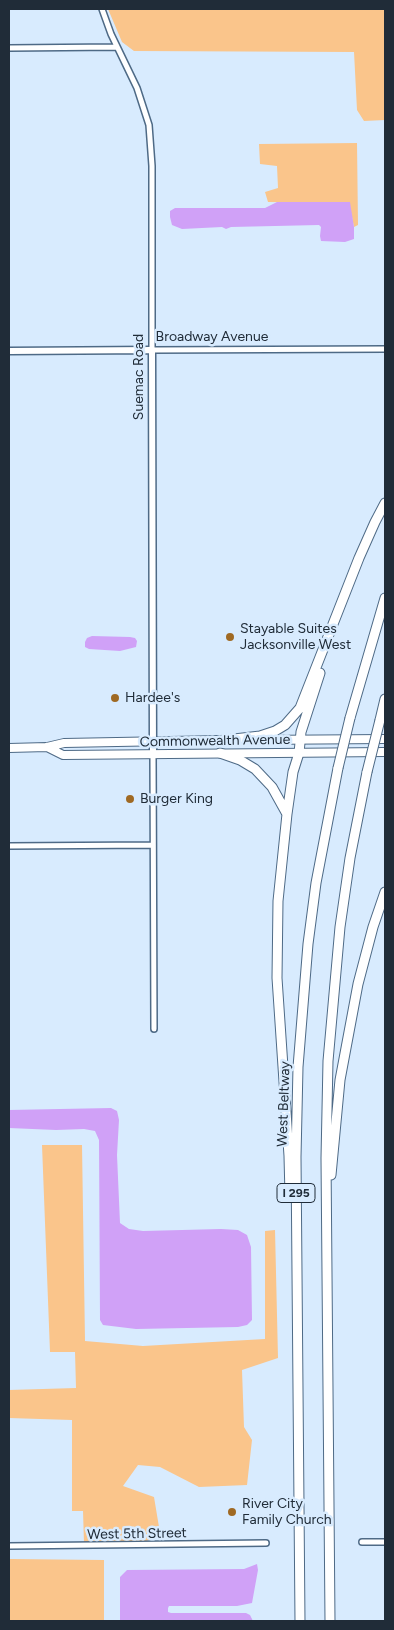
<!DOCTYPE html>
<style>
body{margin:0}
#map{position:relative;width:394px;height:1630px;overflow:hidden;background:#d8ebfe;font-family:Figtree,sans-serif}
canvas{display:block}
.frame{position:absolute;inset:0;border:10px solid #202c38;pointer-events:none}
</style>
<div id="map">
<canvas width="394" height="1630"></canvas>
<div class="frame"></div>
</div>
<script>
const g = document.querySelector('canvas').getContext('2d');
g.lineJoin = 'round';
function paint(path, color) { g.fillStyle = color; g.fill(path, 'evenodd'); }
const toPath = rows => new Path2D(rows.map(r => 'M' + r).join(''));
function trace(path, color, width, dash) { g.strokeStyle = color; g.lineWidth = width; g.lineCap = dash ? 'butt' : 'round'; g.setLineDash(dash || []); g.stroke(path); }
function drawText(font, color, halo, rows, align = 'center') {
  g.font = font + ' Figtree,sans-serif'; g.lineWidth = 5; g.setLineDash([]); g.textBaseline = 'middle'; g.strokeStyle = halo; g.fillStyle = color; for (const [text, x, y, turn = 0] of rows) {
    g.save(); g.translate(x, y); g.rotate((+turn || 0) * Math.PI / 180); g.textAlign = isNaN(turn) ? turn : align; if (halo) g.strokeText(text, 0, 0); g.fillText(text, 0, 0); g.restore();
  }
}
paint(toPath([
 [108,9,385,9,385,120,364,121,357,110,354,52,134,51,122,42],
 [357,143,358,225,354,227,349,203,268,202,265,192,278,188,277,166,260,164,259,144],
 [42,1145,82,1145,85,1341,143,1346,265,1339,265,1231,275,1230,278,1358,242,1370,244,1427,252,1440,247,1485,199,1487,160,1467,138,1465,123,1486,154,1497,160,1533,147,1541,84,1543,83,1511,72,1511,72,1420,9,1418,9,1390,76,1388,75,1352,50,1352],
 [9,1559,104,1560,104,1621,9,1621]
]), '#fac58b');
paint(toPath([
 [277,202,350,202,354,227,354,239,345,242,321,241,320,236,321,227,319,225,231,227,226,229,222,227,182,229,172,225,170,217,170,211,175,208,265,208],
 [92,636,130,637,135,638,137,641,136,647,120,651,89,649,85,647,85,642,87,638],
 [111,1108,117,1111,119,1120,117,1155,120,1223,129,1229,143,1231,221,1229,238,1230,247,1235,251,1247,252,1320,247,1325,238,1327,136,1329,103,1325,100,1320,99,1140,95,1131,84,1129,56,1130,9,1128,9,1110],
 [257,1564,258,1570,252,1603,237,1606,169,1606,168,1608,168,1612,171,1613,246,1613,250,1615,253,1621,120,1621,120,1577,127,1570,244,1569]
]), '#d0a1f7');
const minor = toPath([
 [102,9,111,34,137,88,149,125,152,166,152,350,385,349],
 [9,48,117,47],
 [153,754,154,1029],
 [9,846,153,845],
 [362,1542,385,1542],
 [9,1546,266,1543]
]);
const tertiary = toPath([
 [9,351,152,350,153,754]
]);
const secondary = toPath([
 [252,740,385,739],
 [47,747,63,755,385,752],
 [9,748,47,747,64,743,223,740]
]);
const motorway = toPath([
 [350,718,385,598],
 [380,720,385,699],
 [217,741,260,736,275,731,285,725,300,708,359,558,375,522,385,503],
 [220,753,240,760,255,769,272,787,287,814,278,901,277,978,289,1156,290,1196],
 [287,814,293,772,299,753,301,732,320,673],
 [331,1175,340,1080,358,984,373,927,385,892],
 [300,1621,296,1157,298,1067,308,944,316,883,338,768],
 [330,1621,326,1158,328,1061,340,927,350,858,367,772]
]);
trace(minor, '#4e6a86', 8);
trace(tertiary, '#4e6a86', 9);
trace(secondary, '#4e6a86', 10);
trace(motorway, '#4e6a86', 11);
trace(minor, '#fff', 5);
trace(tertiary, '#fff', 6);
trace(secondary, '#fff', 8);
trace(motorway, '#fff', 9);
const motorwayBridge = toPath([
 [338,768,350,718],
 [367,772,380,720]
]);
trace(motorwayBridge, '#4e6a86', 11, []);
trace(motorwayBridge, '#fff', 9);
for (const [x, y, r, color] of [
 [230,637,5,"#9f6923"],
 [115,698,5,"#9f6923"],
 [130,799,5,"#9f6923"],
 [232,1512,5,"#9f6923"]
]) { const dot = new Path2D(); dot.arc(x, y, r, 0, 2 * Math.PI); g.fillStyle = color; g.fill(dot); trace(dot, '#d8ebfe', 2); }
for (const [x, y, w] of [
 [296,1193,38]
]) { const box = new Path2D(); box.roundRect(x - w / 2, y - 9.5, w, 19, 4); g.fillStyle = '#d8ebfe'; g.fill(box); trace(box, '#202c38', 1); }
drawText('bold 12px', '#202c38', null, [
 ["I 295",296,1193]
]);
drawText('14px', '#202c38', '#d8ebfe', [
 ["Broadway Avenue",212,337],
 ["Suemac Road",139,377,-90],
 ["Commonwealth Avenue",215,741,-1],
 ["West Beltway",284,1104,-88],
 ["West 5th Street",137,1534,-1]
]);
drawText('14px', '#202c38', '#d8ebfe', [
 ["Stayable Suites",240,629],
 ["Jacksonville West",240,645],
 ["Hardee's",125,698],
 ["Burger King",140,799],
 ["River City",242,1504],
 ["Family Church",242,1520]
], 'left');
</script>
